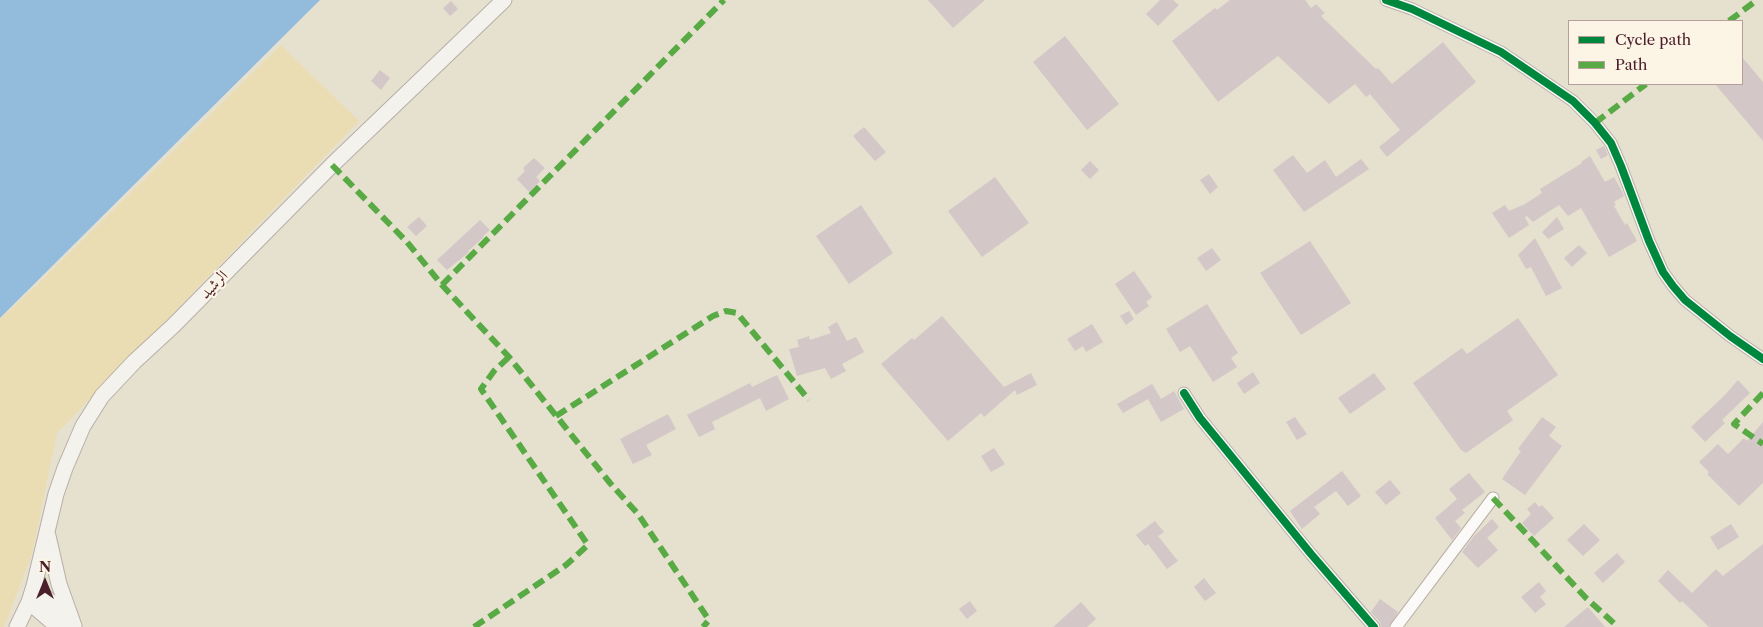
<!DOCTYPE html>
<meta charset="utf-8">
<style>
body{margin:0}
#map{position:relative;width:1763px;height:627px;overflow:hidden;background:#e6e0cf;font-family:"Libre Caslon Text",serif}
canvas{display:block}
.legend{position:absolute;left:1568px;top:20px;width:175px;height:65px;box-sizing:border-box;background:#fcf5e5;border:1px solid #b59f9b;margin:0;padding:6px 9px;list-style:none;font-size:15px;color:#4a1f2b}
.legend li{display:flex;align-items:center;gap:10px;height:25px}
.legend b{width:25px;border:1px solid #b59f9b}
.north{position:absolute;left:20px;top:557px;width:50px;height:50px;-webkit-text-stroke:4px #fcf5e5;paint-order:stroke;rotate:0deg;font-size:14px;font-weight:700;line-height:20px;text-align:center;color:#4a1f2b}
.north::after{content:'';display:block;margin:auto;width:18px;height:22px;background:#4a1f2b;clip-path:polygon(50% 0,100% 100%,50% 72%,0 100%)}
</style>
<div id="map">
<canvas width="1763" height="627"></canvas>
<ul class="legend">
<li><b style="height:6px;background:#00873e"></b>Cycle path</li>
<li><b style="height:6px;background:#57aa44"></b>Path</li>
</ul>
<div class="north">N</div>
</div>
<script>
const g = document.querySelector('canvas').getContext('2d');
g.lineJoin = 'round';
function paint(path, color) { g.fillStyle = color; g.fill(path, 'evenodd'); }
const toPath = rows => new Path2D(rows.map(r => 'M' + r).join(''));
function trace(path, color, width, dash) { g.strokeStyle = color; g.lineWidth = width; g.lineCap = dash ? 'butt' : 'round'; g.setLineDash(dash || []); g.stroke(path); }
function drawText(font, color, halo, rows, align = 'center') {
  g.font = font + ' "Libre Caslon Text",Amiri,serif'; g.lineWidth = 4; g.setLineDash([]); g.textBaseline = 'middle'; g.strokeStyle = halo; g.fillStyle = color; for (const [text, x, y, turn = 0] of rows) {
    g.save(); g.translate(x, y); g.rotate((+turn || 0) * Math.PI / 180); g.textAlign = isNaN(turn) ? turn : align; if (halo) g.strokeText(text, 0, 0); g.fillText(text, 0, 0); g.restore();
  }
}
paint(toPath([
 [281,45,359,121,57,433,32,554,4,627,0,627,0,319,38,284]
]), '#eaddb4');
paint(toPath([
 [0,0,320,0,0,318]
]), '#93bbdb');
paint(toPath([
 [928,0,985,0,953,28],
 [1160,0,1173,0,1179,5,1158,26,1146,14],
 [1230,0,1305,0,1311,8,1316,4,1325,13,1321,16,1376,69,1378,68,1392,84,1443,42,1476,82,1387,157,1379,147,1400,130,1370,94,1366,97,1355,84,1329,104,1278,56,1218,102,1172,41,1215,8,1217,10],
 [451,1,458,9,450,16,443,8],
 [1065,36,1119,104,1087,130,1033,62],
 [1742,57,1763,82,1763,141,1715,84,1742,84],
 [380,70,390,78,381,90,371,81],
 [864,127,886,152,875,161,853,136],
 [1604,146,1608,155,1601,159,1596,150],
 [1293,155,1307,173,1325,160,1336,177,1361,159,1369,169,1304,212,1273,170],
 [1590,156,1605,182,1614,177,1623,193,1624,196,1614,202,1616,205,1614,206,1625,225,1627,223,1637,241,1609,257,1581,208,1568,216,1559,205,1533,222,1527,216,1525,217,1529,225,1509,238,1492,213,1505,205,1509,211,1525,204,1542,193,1540,189,1582,163,1581,162],
 [534,158,545,168,536,177,540,181,529,192,517,179,525,171,523,168],
 [1090,161,1099,170,1090,179,1081,170],
 [1209,174,1218,187,1210,194,1200,180],
 [995,177,1029,223,982,257,948,211],
 [861,205,893,253,849,284,816,236],
 [419,217,427,226,416,236,407,227],
 [1557,217,1564,229,1548,239,1542,232],
 [480,220,490,230,483,236,484,237,468,251,469,252,447,270,437,260],
 [1535,238,1562,288,1546,296,1531,267,1526,269,1518,255],
 [1310,241,1351,303,1301,335,1260,273],
 [1579,245,1587,253,1572,267,1564,258],
 [1212,248,1221,260,1206,271,1197,258],
 [1134,271,1152,297,1146,302,1149,306,1136,315,1115,284],
 [1207,304,1238,353,1231,358,1237,367,1213,382,1190,346,1180,352,1166,329],
 [1129,311,1134,319,1126,325,1120,316],
 [942,316,1004,387,1031,373,1037,385,1017,395,1015,390,984,417,981,413,948,441,881,364,912,338,914,340],
 [1518,318,1558,375,1507,411,1513,420,1466,453,1461,450,1413,383,1462,348,1467,354],
 [837,322,847,341,856,337,864,352,842,364,846,371,831,379,825,368,797,376,789,349,799,347,797,340,809,336,810,340,831,333,828,327],
 [1092,324,1103,342,1086,352,1083,346,1075,351,1067,339],
 [1253,372,1260,383,1244,394,1237,383],
 [1374,373,1386,389,1350,414,1338,398],
 [777,375,789,399,766,411,760,398,712,422,715,429,699,437,687,415,750,383,752,387],
 [1738,380,1750,393,1722,420,1725,423,1705,442,1691,427,1725,395],
 [1152,384,1161,399,1174,391,1184,409,1161,422,1148,399,1123,413,1117,404],
 [668,414,676,429,646,445,652,455,633,464,620,439],
 [1295,417,1307,434,1297,440,1286,422],
 [1542,417,1556,427,1549,436,1562,446,1525,495,1502,479,1521,451,1518,449],
 [1763,422,1763,483,1739,506,1707,474,1709,472,1699,462,1718,444,1728,454,1744,438,1747,441],
 [994,448,1005,464,991,472,981,456],
 [1342,471,1361,496,1348,506,1336,491,1314,507,1320,514,1302,529,1290,511],
 [1469,473,1485,492,1462,510,1465,513,1455,521,1461,528,1452,540,1435,518,1457,499,1449,489],
 [1390,480,1401,493,1386,505,1375,492],
 [1535,502,1539,507,1542,505,1554,518,1534,536,1522,523,1531,514,1527,509],
 [1492,519,1499,527,1487,538,1498,550,1478,568,1462,552,1474,536],
 [1155,521,1164,532,1158,536,1178,561,1167,569,1148,544,1145,546,1136,535],
 [1584,524,1600,540,1583,556,1567,540],
 [1731,524,1739,537,1718,550,1710,537],
 [1763,544,1763,627,1709,627,1682,601,1680,603,1658,581,1668,570,1692,593,1716,569,1723,576],
 [1617,553,1625,562,1603,583,1594,573],
 [1204,578,1216,593,1205,601,1194,587],
 [1539,582,1546,591,1540,597,1546,604,1535,613,1521,597],
 [1380,599,1398,612,1389,627,1381,627,1380,622,1371,612],
 [970,601,977,611,967,619,959,609],
 [1081,602,1096,619,1087,627,1053,627],
 [1588,607,1605,627,1564,627]
]), '#d4c7c7');
const minor = toPath([
 [1386,0,1412,9,1501,52,1573,101,1595,123,1611,143,1621,166,1649,241,1663,272,1673,286,1685,300,1730,336,1763,359],
 [1184,393,1200,418,1311,554,1374,627],
 [1396,627,1493,498]
]);
const secondary = toPath([
 [48,536,59,584,74,626],
 [34,586,71,622],
 [29,602,58,627],
 [17,627,29,602,34,586,56,494,65,468,83,426,102,396,134,362,173,326,332,165,504,0]
]);
trace(minor, '#b7afa6', 13);
trace(secondary, '#b7afa6', 17);
trace(minor, '#fbfaf8', 11);
trace(secondary, '#f4f2ed', 15);
trace(toPath([
 [1729,21,1757,0],
 [1595,123,1646,84],
 [332,165,407,242,442,285,509,357,610,483,638,514,709,620,703,627],
 [442,285,724,0],
 [1763,393,1734,424,1763,444],
 [556,416,713,316,726,311,737,313,809,400],
 [1493,498,1586,598,1618,627],
 [474,627,566,565,588,545,481,389,494,371,509,357]
]), '#57aa44', 6, [12, 6]);
trace(toPath([
 [1386,0,1412,9,1501,52,1573,101,1595,123,1611,143,1621,166,1649,241,1663,272,1673,286,1685,300,1730,336,1763,359],
 [1184,393,1200,418,1311,554,1374,627]
]), '#00873e', 8);
drawText('16px', '#4a1f2b', '#fcf5e5', [
 ["الرشيد",214,285,-45]
]);
</script>
